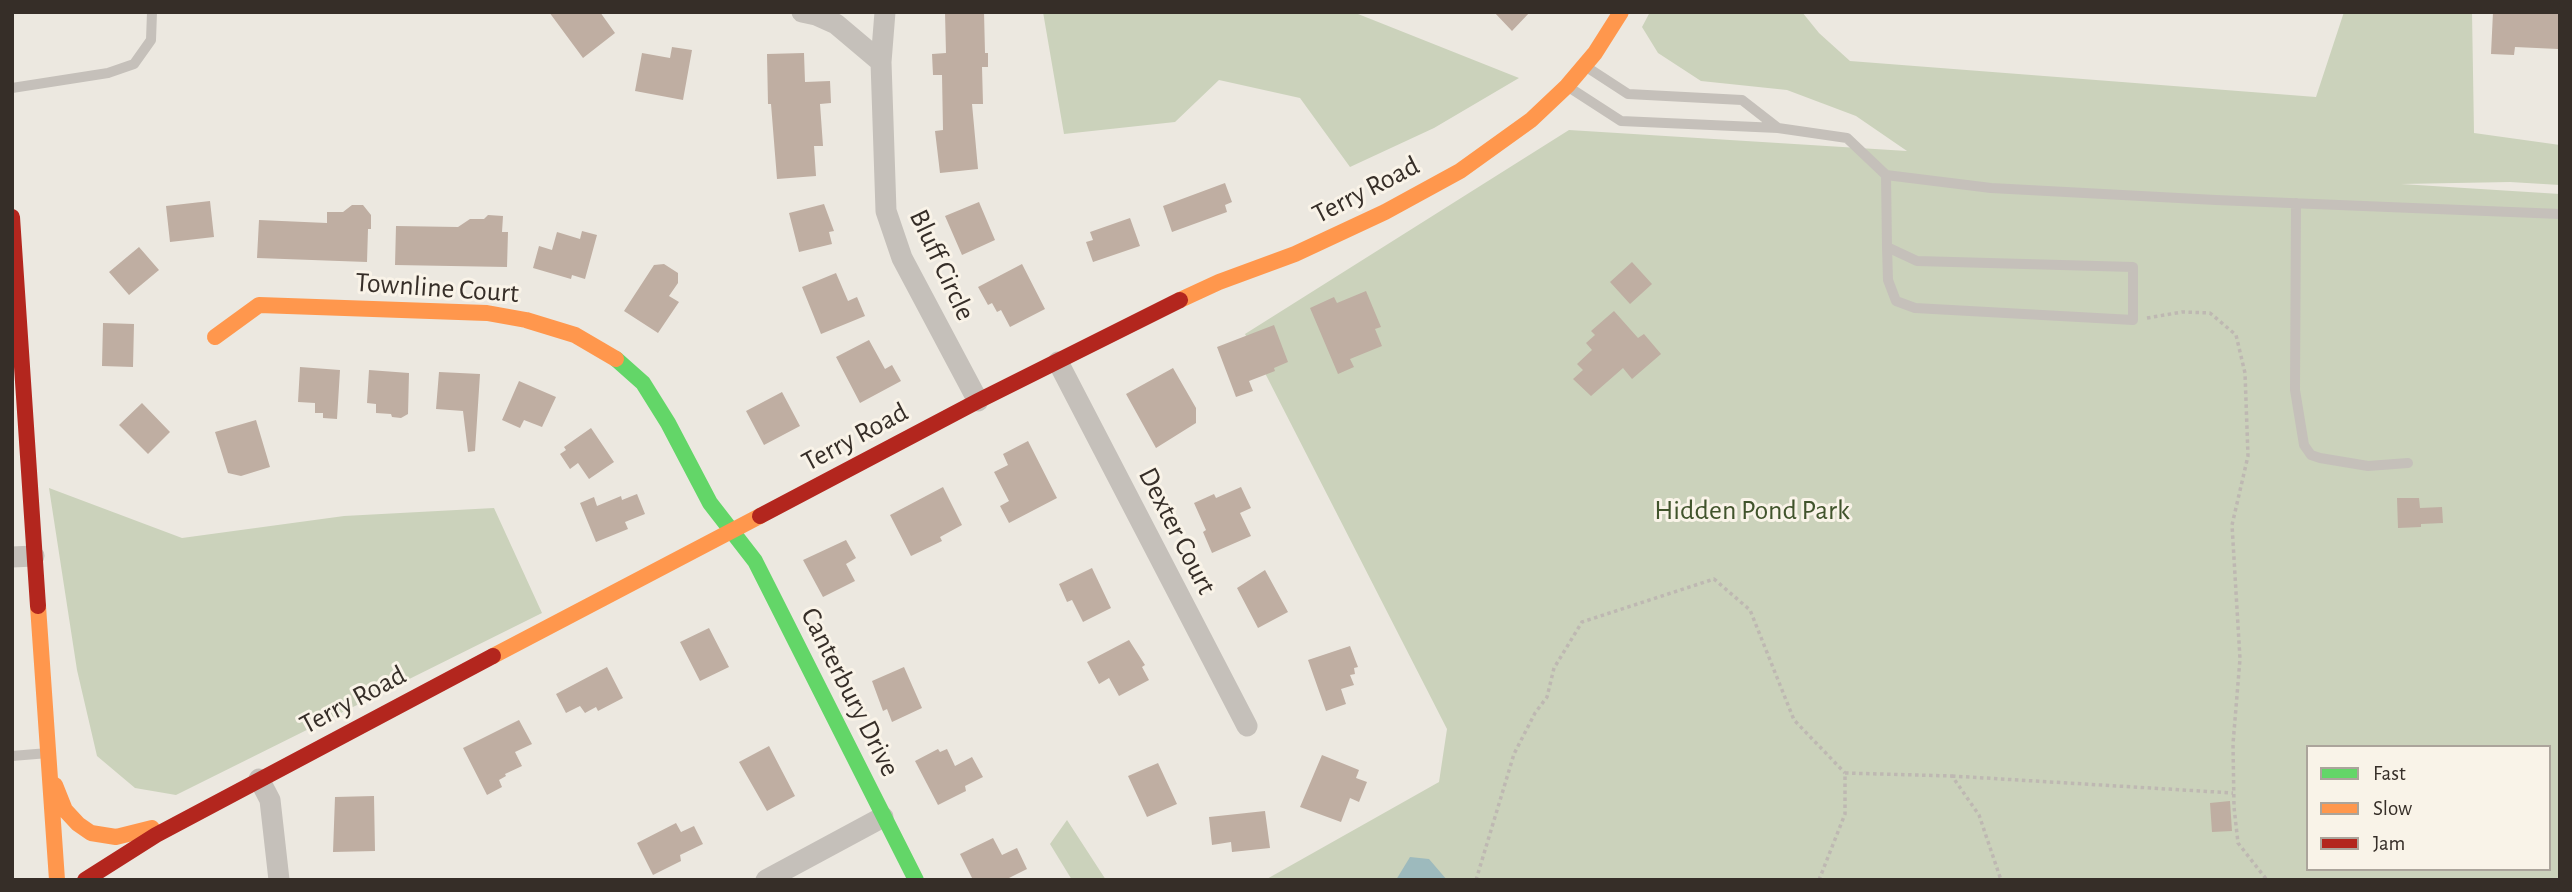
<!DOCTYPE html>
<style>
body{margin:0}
#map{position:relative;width:2572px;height:892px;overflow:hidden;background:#ece8e0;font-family:"Alegreya Sans",sans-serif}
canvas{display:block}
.frame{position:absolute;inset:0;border:14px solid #362e28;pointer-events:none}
.legend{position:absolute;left:2306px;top:745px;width:245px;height:126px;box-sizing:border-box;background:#f9f3e8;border:2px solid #aba49b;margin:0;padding:9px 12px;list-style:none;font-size:21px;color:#362e28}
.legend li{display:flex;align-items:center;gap:14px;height:35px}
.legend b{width:35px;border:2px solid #aba49b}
</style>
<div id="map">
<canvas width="2572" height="892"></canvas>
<div class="frame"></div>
<ul class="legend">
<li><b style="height:9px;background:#63d668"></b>Fast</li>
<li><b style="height:9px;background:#ff974d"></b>Slow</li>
<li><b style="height:9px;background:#b3261e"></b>Jam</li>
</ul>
</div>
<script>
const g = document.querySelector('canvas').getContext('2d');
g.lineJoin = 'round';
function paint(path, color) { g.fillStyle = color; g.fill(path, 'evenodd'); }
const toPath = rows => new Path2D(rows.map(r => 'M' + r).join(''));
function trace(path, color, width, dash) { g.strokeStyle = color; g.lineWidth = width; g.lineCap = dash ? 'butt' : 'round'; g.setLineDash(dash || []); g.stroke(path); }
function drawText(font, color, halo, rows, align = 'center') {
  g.font = font + ' "Alegreya Sans",sans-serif'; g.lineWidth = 6; g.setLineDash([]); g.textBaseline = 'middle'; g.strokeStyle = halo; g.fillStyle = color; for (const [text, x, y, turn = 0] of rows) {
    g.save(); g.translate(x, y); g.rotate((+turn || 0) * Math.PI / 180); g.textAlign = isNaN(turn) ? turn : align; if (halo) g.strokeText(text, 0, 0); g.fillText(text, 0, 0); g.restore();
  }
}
paint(toPath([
 [1043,12,1353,12,1519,78,1434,128,1350,167,1300,98,1219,80,1175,122,1064,134],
 [1650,12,1802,12,1819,33,1850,61,2316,97,2344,12,2472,12,2474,133,2560,145,2560,185,2510,182,2401,184,2560,194,2560,880,1265,880,1439,782,1447,729,1245,334,1569,130,1907,151,1856,116,1787,90,1701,81,1658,53,1642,27],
 [2308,747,2549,747,2549,869,2308,869],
 [49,488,182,538,344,516,494,508,542,613,176,795,135,788,97,756,77,670],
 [1067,820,1106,880,1072,880,1050,844]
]), '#cbd2bb');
paint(toPath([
 [1410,857,1429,859,1447,880,1396,880]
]), '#9dbabd');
paint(toPath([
 [549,12,600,12,615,33,583,58],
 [945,12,984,12,985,53,988,53,988,67,982,67,983,104,972,104,978,169,940,173,935,131,943,130,942,75,933,75,932,54,946,53],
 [1494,12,1530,12,1512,31],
 [2493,12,2560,12,2558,49,2515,47,2514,55,2491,54],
 [672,47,692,50,683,100,635,91,642,53,670,58],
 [804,53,805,82,830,81,831,103,820,104,823,146,814,146,816,176,777,179,771,104,768,104,767,54],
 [1225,183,1232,202,1225,205,1227,212,1172,232,1163,206],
 [210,201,214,237,170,242,166,206],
 [979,202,995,240,962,255,945,216],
 [824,204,834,231,829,232,832,244,799,252,789,213],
 [352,205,363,205,371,215,371,229,368,229,367,262,257,258,259,220,327,223,327,212,343,212],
 [488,215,503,216,502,232,508,232,507,267,395,265,396,226,458,227,470,219,484,219],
 [1130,218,1140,246,1093,262,1086,242,1093,240,1090,232],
 [582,231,597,235,585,279,572,275,571,279,533,268,539,246,552,250,557,232,580,239],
 [139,247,159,270,129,295,109,272],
 [1632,262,1652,284,1630,304,1610,282],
 [664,264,678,273,678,283,669,296,679,302,658,333,624,311,654,265],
 [1022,264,1045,309,1010,327,1001,310,997,312,992,303,988,305,978,287],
 [836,273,848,301,857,297,865,316,821,334,802,287],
 [1366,291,1381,327,1375,329,1382,346,1350,359,1354,367,1338,374,1310,308,1334,297,1337,303],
 [1614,311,1638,338,1644,334,1661,354,1632,379,1623,368,1591,396,1573,379,1583,370,1577,364,1592,350,1586,343,1595,335,1591,331],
 [103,323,134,324,133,367,102,366],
 [1274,325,1288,362,1274,368,1275,371,1249,381,1253,391,1236,397,1217,347],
 [869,340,885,369,892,365,901,381,860,403,836,357],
 [300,367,340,370,337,419,323,418,323,413,315,413,315,403,298,402],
 [1173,368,1196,408,1196,423,1156,448,1126,394],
 [369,370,409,373,408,414,401,418,392,417,391,414,376,413,376,404,367,403],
 [439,372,480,374,475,451,468,452,463,411,436,409],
 [519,381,556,397,542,427,524,420,520,428,502,420],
 [782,392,800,426,764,445,746,411],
 [142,403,170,432,148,454,119,425],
 [256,420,270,467,241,476,228,473,215,432],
 [591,428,614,462,589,479,578,463,570,469,560,454,566,450,564,447],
 [1028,441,1057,498,1009,523,1000,506,1009,501,994,472,1008,465,1003,454],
 [943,487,962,525,940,537,942,541,911,556,890,515],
 [1241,487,1251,508,1240,513,1251,536,1212,553,1203,532,1206,530,1194,503,1214,494,1216,498],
 [637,494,645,514,625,522,628,529,596,542,580,503,594,497,597,506,621,496,622,500],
 [2397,498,2419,498,2420,508,2442,507,2443,523,2421,524,2421,527,2398,528],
 [846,540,856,558,846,564,855,581,823,597,803,560],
 [1092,568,1111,608,1083,622,1072,600,1067,602,1059,584],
 [1265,570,1288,612,1258,628,1237,588],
 [709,628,729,667,700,681,680,642],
 [1129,640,1145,665,1142,667,1149,680,1119,696,1109,678,1099,684,1087,662],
 [1350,646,1358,667,1354,668,1355,674,1350,675,1354,685,1341,689,1346,704,1326,711,1308,660],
 [607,667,623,698,598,711,596,707,585,713,580,706,566,713,556,694],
 [904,667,922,708,892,722,887,709,883,711,872,681],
 [519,720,532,744,515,752,522,766,505,774,506,776,499,780,502,787,487,795,463,748],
 [769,746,795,796,767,811,739,762],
 [938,749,940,752,947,749,955,766,972,757,983,777,965,786,966,791,938,805,915,761],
 [1322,755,1359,770,1356,778,1367,782,1359,802,1350,798,1341,822,1300,807],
 [1158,763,1177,804,1147,817,1128,776],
 [374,796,375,851,333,852,335,797],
 [2230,801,2232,831,2212,832,2210,803],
 [1265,811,1270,848,1232,852,1231,842,1212,845,1209,817],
 [676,823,681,832,694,826,703,844,680,855,681,861,653,875,637,843],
 [993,838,1002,855,1017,848,1027,869,1005,880,973,880,960,854]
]), '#bfaea2');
trace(toPath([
 [2147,318,2182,312,2210,313,2236,335,2245,373,2248,456,2232,525,2240,659,2233,744,2234,807,2238,843,2267,880],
 [1952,776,2233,793],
 [1476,880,1514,754,1535,713,1547,697,1554,668,1582,622,1714,579,1750,610,1794,720,1845,773],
 [1819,880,1845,814,1845,773,1952,776,1979,815,2001,880]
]), '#beb8b2', 3.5, [3.5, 3.5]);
trace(toPath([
 [1585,66,1628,94,1742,100,1778,128],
 [12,88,108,73,134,64,151,40,152,12],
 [1570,88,1621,121,1778,128,1847,138,1886,175,1991,188,2216,200,2560,214],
 [1886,175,1887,247,1888,280,1896,301,1915,308,2133,320,2133,267,1917,261,1887,247],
 [2296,203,2295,390,2304,445,2311,455,2320,458,2368,466,2408,463],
 [12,756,48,753]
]), '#c5c0ba', 10);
trace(toPath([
 [802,12,816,15,836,24,881,62],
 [885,12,881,62,886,211,902,258,978,401],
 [1058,362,1247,726],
 [12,557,34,556],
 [259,779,270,800,279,880],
 [766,880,883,817]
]), '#c5c0ba', 21);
trace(toPath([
 [616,359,643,383,668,423,710,503,755,561,916,880]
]), '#63d668', 16);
trace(toPath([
 [1180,300,1219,282,1295,254,1385,212,1460,171,1531,120,1567,86,1595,53,1621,12],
 [215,337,259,305,487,313,526,320,575,335,616,359],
 [38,606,57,880],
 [493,656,760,516],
 [55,785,65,810,78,824,91,833,116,837,152,828]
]), '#ff974d', 16);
trace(toPath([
 [12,217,38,606],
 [760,516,978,401,1180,300],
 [85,880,156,835,493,656]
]), '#b3261e', 16);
drawText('28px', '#362e28', '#f9f3e8', [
 ["Terry Road",1366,190,-27],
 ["Bluff Circle",942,265,65],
 ["Townline Court",437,288,4],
 ["Terry Road",855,437,-28],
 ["Dexter Court",1177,531,63],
 ["Canterbury Drive",850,692,63],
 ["Terry Road",353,700,-28]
]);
drawText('28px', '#41542c', '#f9f3e8', [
 ["Hidden Pond Park",1752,511]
]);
</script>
